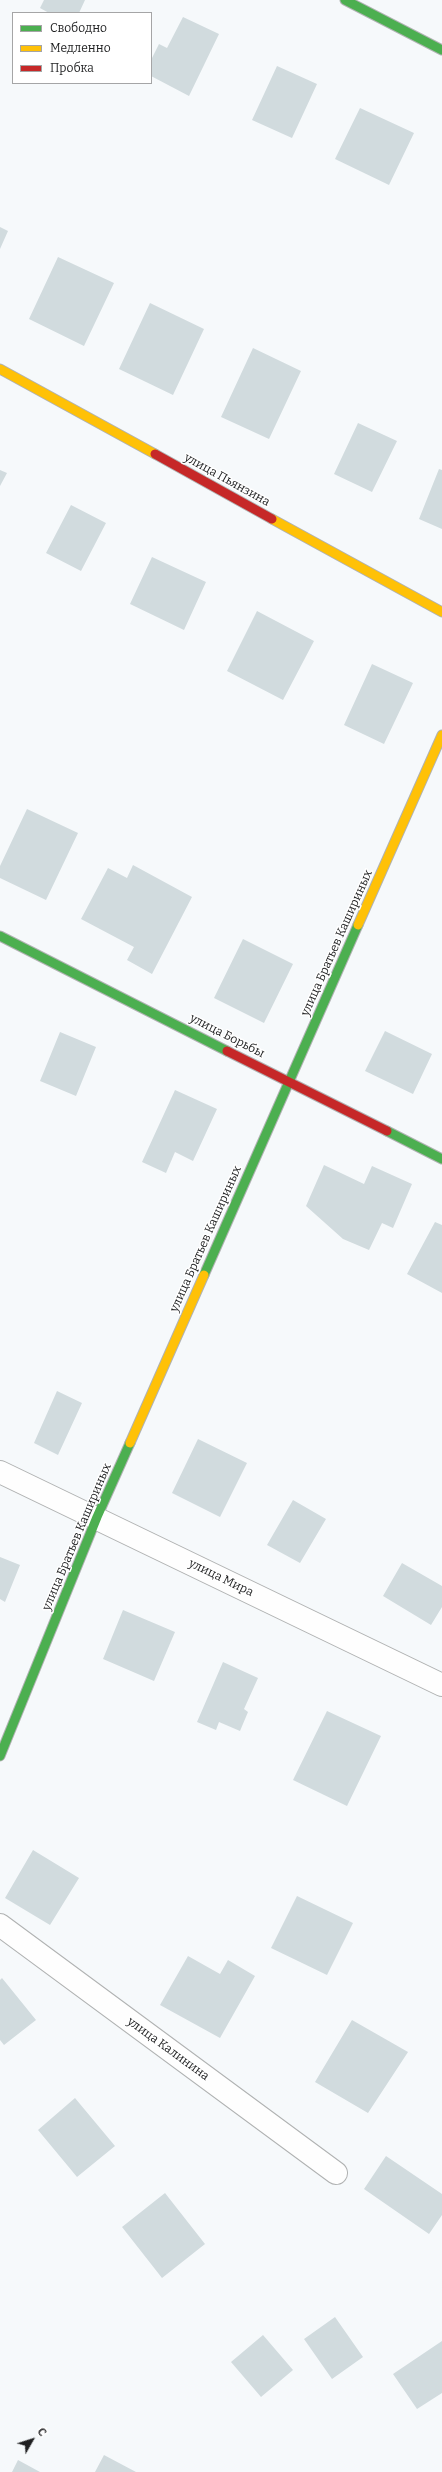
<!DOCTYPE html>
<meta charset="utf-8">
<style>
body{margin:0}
#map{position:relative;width:442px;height:2472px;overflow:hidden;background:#f6f9fb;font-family:Bitter,serif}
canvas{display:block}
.legend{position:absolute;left:12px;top:12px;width:140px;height:72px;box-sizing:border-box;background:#fff;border:1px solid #a5a5a6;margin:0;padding:5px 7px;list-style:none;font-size:12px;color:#1e1f20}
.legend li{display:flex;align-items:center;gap:8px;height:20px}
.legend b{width:20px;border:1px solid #a5a5a6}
.north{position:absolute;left:12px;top:2420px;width:40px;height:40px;-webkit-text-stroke:3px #fff;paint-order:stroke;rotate:51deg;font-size:11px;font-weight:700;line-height:16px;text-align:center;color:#1e1f20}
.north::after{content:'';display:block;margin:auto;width:14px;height:18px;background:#1e1f20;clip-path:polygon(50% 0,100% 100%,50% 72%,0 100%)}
</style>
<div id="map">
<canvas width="442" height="2472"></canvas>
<ul class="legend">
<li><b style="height:5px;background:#4caf50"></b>Свободно</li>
<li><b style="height:5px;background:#ffc107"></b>Медленно</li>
<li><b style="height:5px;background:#c62828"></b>Пробка</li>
</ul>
<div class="north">С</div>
</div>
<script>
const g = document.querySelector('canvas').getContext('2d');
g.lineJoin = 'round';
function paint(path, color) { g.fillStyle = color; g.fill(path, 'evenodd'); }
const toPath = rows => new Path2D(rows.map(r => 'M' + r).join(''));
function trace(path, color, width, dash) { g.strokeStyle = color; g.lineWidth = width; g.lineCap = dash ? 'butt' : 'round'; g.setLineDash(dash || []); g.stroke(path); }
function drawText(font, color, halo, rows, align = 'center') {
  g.font = font + ' Bitter,serif'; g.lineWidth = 3; g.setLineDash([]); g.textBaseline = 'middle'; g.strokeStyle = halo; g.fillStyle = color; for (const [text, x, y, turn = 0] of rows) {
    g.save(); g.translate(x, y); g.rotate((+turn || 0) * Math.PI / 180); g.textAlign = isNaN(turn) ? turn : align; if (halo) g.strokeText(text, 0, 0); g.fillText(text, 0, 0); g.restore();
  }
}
paint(toPath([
 [44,0,85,0,79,13,49,13,40,8],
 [183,17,219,34,189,96,151,76,151,60,159,44,167,48],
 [277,66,317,84,292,138,252,120],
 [360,108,414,133,389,185,335,159],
 [0,227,8,231,0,249],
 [58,257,114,283,84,346,29,319],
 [150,303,204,329,173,395,119,369],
 [253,348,301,371,269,439,221,417],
 [358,423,397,441,372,492,334,474],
 [439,469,442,470,442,529,419,519],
 [0,470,7,473,0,486],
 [71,505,106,523,81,571,46,553],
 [152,557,206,582,184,630,130,604],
 [257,611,314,641,283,700,227,671],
 [372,664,413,683,384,744,344,725],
 [27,809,78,833,46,900,0,878,0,866],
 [133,865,192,897,152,974,127,960,134,947,81,919,108,868,127,878],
 [243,939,293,964,264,1023,214,998],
 [385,1031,432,1054,413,1094,365,1071],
 [60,1032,96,1047,76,1096,40,1081],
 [175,1090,217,1109,193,1161,175,1152,166,1173,142,1162],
 [324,1165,364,1184,372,1166,412,1184,393,1228,382,1223,369,1250,343,1239,306,1206],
 [435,1222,442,1225,442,1293,407,1274],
 [57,1391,82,1403,58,1455,34,1443],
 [198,1439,247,1463,220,1517,172,1493],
 [293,1500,326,1519,300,1563,267,1545],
 [0,1557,20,1565,5,1602,0,1599],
 [402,1563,442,1586,442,1607,431,1625,383,1596],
 [123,1610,175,1632,154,1681,103,1659],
 [223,1662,258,1678,244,1709,248,1712,240,1731,219,1722,216,1730,197,1722],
 [327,1711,381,1736,347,1806,293,1780],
 [33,1850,79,1878,50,1925,5,1898],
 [297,1896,353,1923,327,1975,271,1948],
 [188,1956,220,1974,228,1960,255,1976,220,2038,160,2005],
 [2,1978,36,2020,4,2045,0,2040,0,1980],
 [352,2020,408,2052,368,2113,315,2082],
 [75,2098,115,2146,77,2177,38,2130],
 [386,2156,442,2194,442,2215,429,2234,364,2189],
 [165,2193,205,2244,162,2278,122,2227],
 [335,2317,363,2357,332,2379,304,2339],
 [263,2335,293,2370,261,2397,231,2362],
 [442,2341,442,2393,417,2409,393,2374],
 [104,2455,136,2472,95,2472],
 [18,2460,40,2472,12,2472]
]), '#d1dbde');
const street = toPath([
 [0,1472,442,1685],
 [0,1925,336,2173]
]);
const fast = toPath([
 [345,0,442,50],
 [0,936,227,1051],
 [387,1131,442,1159],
 [204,1275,358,925],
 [0,1756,97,1517,130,1443]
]);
const slow = toPath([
 [0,369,155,454],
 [272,519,442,612],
 [358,925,442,735],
 [130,1443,204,1275]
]);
const jam = toPath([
 [155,454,272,519],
 [227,1051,387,1131]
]);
trace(street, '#b0b2b2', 24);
trace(fast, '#b0b2b2', 11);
trace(slow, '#b0b2b2', 11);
trace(jam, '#b0b2b2', 11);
trace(street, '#fefefe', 22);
trace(fast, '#4caf50', 9);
trace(slow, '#ffc107', 9);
trace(jam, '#c62828', 9);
drawText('12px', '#1e1f20', '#fff', [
 ["улица Пьянзина",227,480,29],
 ["улица Братьев Кашириных",337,943,-66],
 ["улица Борьбы",227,1036,27],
 ["улица Братьев Кашириных",206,1239,-66],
 ["улица Братьев Кашириных",77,1537,-67],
 ["улица Мира",221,1578,26],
 ["улица Калинина",168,2049,36]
]);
</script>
